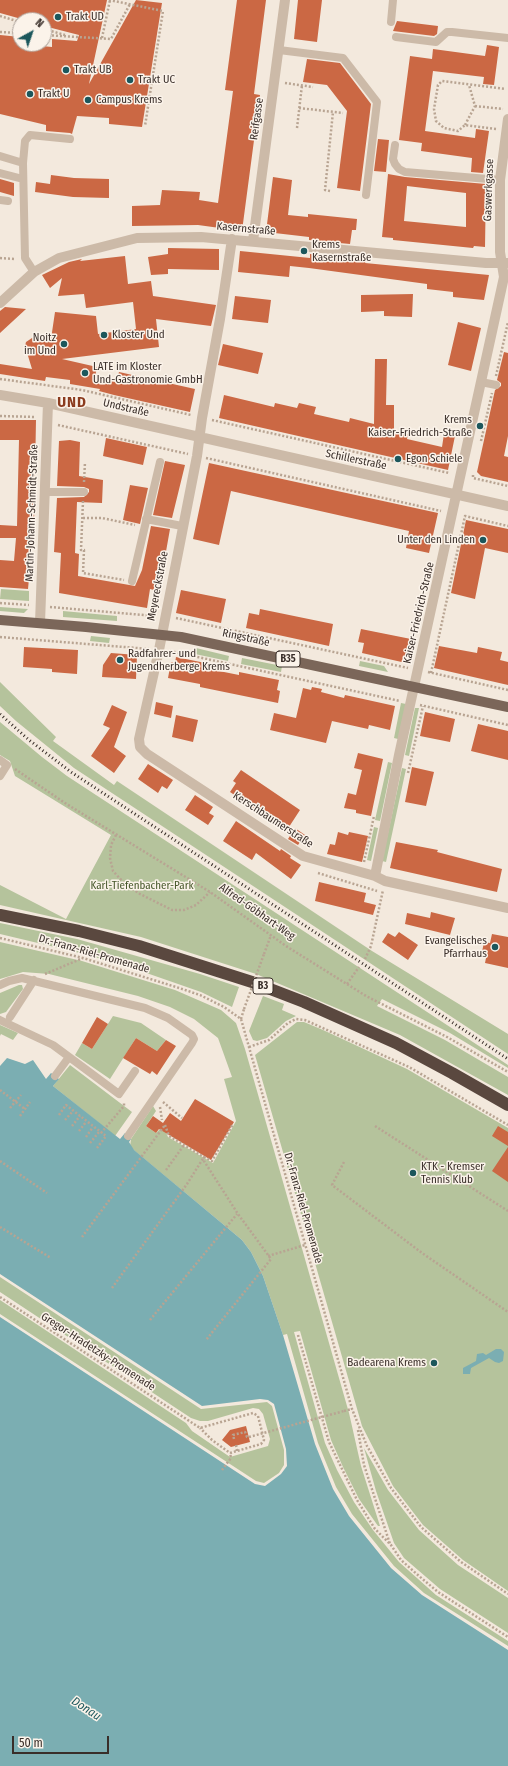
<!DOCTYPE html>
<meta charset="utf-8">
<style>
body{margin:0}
#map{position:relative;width:508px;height:1766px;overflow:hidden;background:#f3e9dd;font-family:"Fira Sans Condensed",sans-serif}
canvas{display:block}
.north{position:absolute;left:12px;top:12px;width:40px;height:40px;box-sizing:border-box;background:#fbf3ea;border:1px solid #ada49d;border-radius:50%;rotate:40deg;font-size:11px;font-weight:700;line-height:16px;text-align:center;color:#392e29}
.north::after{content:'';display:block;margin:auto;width:14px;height:18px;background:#1c575c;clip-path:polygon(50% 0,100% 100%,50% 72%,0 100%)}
.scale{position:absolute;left:12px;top:1736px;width:97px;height:18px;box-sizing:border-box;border:2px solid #392e29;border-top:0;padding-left:5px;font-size:12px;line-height:14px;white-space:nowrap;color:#392e29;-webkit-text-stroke:3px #fbf3ea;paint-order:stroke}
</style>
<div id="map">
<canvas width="508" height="1766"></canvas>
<div class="north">N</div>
<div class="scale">50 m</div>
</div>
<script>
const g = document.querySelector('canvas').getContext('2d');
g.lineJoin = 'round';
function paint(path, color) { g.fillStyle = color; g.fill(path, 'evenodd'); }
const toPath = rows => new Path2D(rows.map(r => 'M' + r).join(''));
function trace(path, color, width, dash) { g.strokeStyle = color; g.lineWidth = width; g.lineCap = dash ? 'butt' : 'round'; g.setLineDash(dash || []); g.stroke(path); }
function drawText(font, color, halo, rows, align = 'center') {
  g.font = font + ' "Fira Sans Condensed",sans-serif'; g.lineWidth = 3; g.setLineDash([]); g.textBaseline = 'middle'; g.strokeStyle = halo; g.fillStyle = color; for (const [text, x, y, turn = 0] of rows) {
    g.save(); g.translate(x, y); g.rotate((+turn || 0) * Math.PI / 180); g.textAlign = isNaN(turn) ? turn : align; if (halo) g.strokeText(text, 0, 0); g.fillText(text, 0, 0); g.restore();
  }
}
paint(toPath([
 [1,589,29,591,29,601,0,599],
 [0,607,28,609,24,613,0,611],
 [63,611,117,616,117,621,63,617],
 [241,634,268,640,267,645,240,639],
 [91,636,110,638,109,643,90,641],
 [196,648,229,656,228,661,195,654],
 [242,658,282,666,281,672,241,664],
 [360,661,384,666,388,672,359,666],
 [0,682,56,737,53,741,114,785,117,781,372,951,508,1034,508,1054,74,768,16,721,0,706],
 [401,703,406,704,398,739,394,738],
 [415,708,419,708,409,756,405,755],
 [0,722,42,757,67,776,508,1065,508,1068,450,1033,382,999,377,1006,445,1040,508,1077,508,1095,400,1035,256,974,141,937,0,905,0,885,66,919,111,835,15,776,10,761,0,755],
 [388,762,392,763,380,821,375,820],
 [402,768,406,769,386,862,382,861],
 [374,827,378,828,371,861,367,860],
 [0,923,77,939,200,974,239,987,232,1007,201,992,135,969,84,954,0,934],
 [0,942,82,961,175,990,221,1010,236,1023,245,1049,349,1413,361,1466,380,1526,378,1526,359,1499,343,1467,331,1440,300,1331,294,1332,325,1443,337,1470,354,1502,373,1530,399,1562,436,1595,508,1641,508,1646,424,1593,394,1566,352,1514,336,1487,318,1443,287,1334,283,1335,263,1276,251,1252,242,1240,130,1147,131,1139,153,1106,156,1111,146,1126,156,1133,163,1126,168,1137,213,1163,236,1121,224,1079,232,1077,218,1038,194,1019,170,1007,138,996,49,974,23,972,0,979],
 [19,985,22,985,23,989,6,1012,0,1014,0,993],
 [263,996,284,1004,282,1010,296,1016,286,1021,267,1038,257,1041,253,1040,249,1031],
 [113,1016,141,1023,166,1040,157,1051,136,1038,110,1079,75,1055,82,1043,92,1049],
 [297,1022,304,1022,323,1030,407,1069,508,1128,508,1591,463,1560,423,1525,393,1486,362,1426,255,1055],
 [0,1025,18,1033,13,1040,1,1034,0,1036],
 [70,1065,132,1112,115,1136,53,1086],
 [0,1277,201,1409,267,1402,272,1406,284,1450,284,1465,279,1473,264,1483,256,1481,0,1314,0,1300,186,1423,192,1431,230,1457,268,1446,270,1439,263,1414,259,1409,253,1408,208,1421,200,1421,191,1418,0,1292],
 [364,1448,388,1490,419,1530,458,1565,508,1598,508,1633,440,1589,404,1558,394,1543,376,1491]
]), '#b5c39c');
paint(toPath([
 [7,1058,25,1064,33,1060,46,1079,51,1073,59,1079,53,1086,120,1139,125,1133,131,1139,129,1142,134,1150,242,1240,251,1252,263,1276,283,1335,315,1444,333,1489,349,1516,391,1568,422,1595,508,1650,508,1766,0,1766,0,1317,255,1484,265,1486,281,1474,287,1466,286,1449,274,1404,268,1400,260,1399,202,1406,0,1274,0,1066],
 [496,1349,501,1349,504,1352,503,1361,499,1363,495,1362,489,1358,471,1368,470,1374,463,1374,463,1368,476,1361,477,1354,483,1353,486,1355]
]), '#7baeb2');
paint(toPath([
 [0,0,107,0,89,84,136,0,162,3,142,127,109,124,109,118,77,116,72,134,70,133,46,131,46,125,0,114,0,35,20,37,21,44,52,47,52,39,77,41,79,35,44,26,44,20,25,20,0,13],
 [237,0,266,0,254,94,260,95,242,231,198,225,132,226,132,206,160,205,162,190,200,192,199,200,218,203,233,91,225,90],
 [298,0,322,0,317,42,294,39],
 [397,21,438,26,437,34,434,36,393,31],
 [487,45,499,47,494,85,483,84,484,77,433,71,425,131,475,138,476,129,489,131,483,173,471,172,472,158,421,151,422,143,399,140,410,56,432,59,433,49,485,56],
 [307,59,340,63,371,104,360,191,337,188,347,111,327,85,303,82],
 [378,139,389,140,386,172,374,171],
 [388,174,405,177,486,184,485,247,474,246,473,248,393,240,393,238,382,237],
 [407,186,466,193,466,227,404,221],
 [51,175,74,178,109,179,109,198,73,197,35,192,36,182,50,184],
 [273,177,292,180,288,215,308,217,308,214,357,219,356,230,352,230,350,244,309,240,309,237,266,232],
 [0,179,14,183,14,196,0,192],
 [168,248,219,249,219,270,168,269,168,274,151,275,148,257,168,254],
 [240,251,310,258,310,254,357,258,366,259,365,263,489,275,484,300,453,297,453,292,427,289,427,284,309,268,290,266,289,277,238,272],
 [125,256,128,284,151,281,153,296,216,305,211,326,156,319,159,347,62,359,97,367,95,377,116,382,119,372,195,389,190,412,114,395,99,391,100,389,70,384,70,380,46,377,45,381,0,374,0,364,32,369,25,346,26,342,35,336,51,339,55,312,96,316,98,334,136,329,133,302,86,308,84,294,58,296,62,278,50,288,42,275,69,262,82,259,80,261],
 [413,294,412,317,384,316,384,311,361,312,361,295],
 [235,296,271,300,268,323,232,319],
 [5,307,26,309,0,333,0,311],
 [458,322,481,328,471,371,448,365],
 [223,344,263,353,258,374,218,365],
 [504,352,508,353,508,436,504,456,508,457,508,482,481,476,477,472,495,390,501,386,501,383,497,380],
 [375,359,387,359,386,405,394,405,394,431,408,434,407,439,442,447,444,434,455,436,448,470,219,418,224,395,274,407,275,403,297,408,299,403,316,407,314,414,349,422,350,418,374,424],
 [0,420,36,420,34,526,28,589,0,587,0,560,14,561,16,538,0,538,0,525,17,526,19,440,0,440],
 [106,438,147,447,143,465,103,456],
 [70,440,80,442,79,476,103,480,102,503,77,502,75,553,79,554,78,576,135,586,142,570,151,526,170,529,162,574,157,573,154,590,150,589,147,608,59,593,61,553,54,552,57,498,84,497,89,492,89,489,84,487,57,486,59,441],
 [165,461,185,465,172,518,153,515],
 [209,463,438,513,429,553,406,548,409,531,231,491,219,545,193,539],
 [130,485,148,488,140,524,123,520],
 [466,520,508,529,508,553,485,548,475,599,451,593],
 [181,590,226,599,221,623,176,613],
 [260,609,333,624,329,646,246,628,249,613,259,615],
 [361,629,411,639,406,663,362,653,364,643,358,642],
 [439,646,477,653,478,647,502,652,500,660,508,662,508,685,434,668],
 [24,647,78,650,77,674,52,672,52,669,23,667],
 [111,653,137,655,136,679,102,677,103,665],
 [176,657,220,666,219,671,239,675,239,672,279,680,277,690,280,691,278,703,200,687,200,684,168,678,171,662,175,663],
 [312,687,322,689,321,692,344,698,345,695,395,706,390,730,369,725,368,729,332,721,326,743,270,730,274,713,296,718,303,688,311,690],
 [156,702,173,706,171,718,154,714],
 [112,705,127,712,114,747,126,756,114,773,91,756,110,728,103,725],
 [425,712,455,719,450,742,420,736],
 [176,715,198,720,193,742,172,737],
 [478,724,508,731,508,760,471,751],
 [358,753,383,759,371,816,356,813,356,810,344,808,348,793,356,795,362,770,354,768],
 [148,764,173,780,167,789,162,786,158,793,138,779],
 [412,767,434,772,426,806,405,802],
 [241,770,300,810,287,830,230,792,236,783,233,781],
 [195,795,213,807,209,813,214,816,208,825,185,810],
 [236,821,280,851,281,849,291,856,290,858,301,865,291,879,256,853,252,860,223,841],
 [295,828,305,835,298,845,288,839],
 [338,832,348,835,349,832,368,836,362,862,327,854,330,844,335,845],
 [396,842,438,850,437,852,502,869,497,892,390,868],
 [319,882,366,893,364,902,376,905,373,915,315,901],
 [431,912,455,918,450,935,405,924,407,913,430,918],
 [399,932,418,945,408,960,382,942,388,933,395,937],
 [492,934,508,937,508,968,485,963,487,953,482,952,484,942,490,943],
 [97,1017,108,1024,92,1049,82,1043],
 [136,1038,157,1051,166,1040,176,1046,157,1075,152,1071,150,1074,123,1058],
 [195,1099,234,1122,211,1160,159,1129,156,1133,146,1126,153,1116,163,1123,170,1113,181,1121],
 [498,1126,508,1132,508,1146,492,1136],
 [508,1147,508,1182,492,1171],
 [246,1426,250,1442,231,1447,222,1440,230,1430]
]), '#cb6844');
trace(toPath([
 [109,0,163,11,145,126],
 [0,16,20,22],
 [44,29,65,35],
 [0,32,20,33],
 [44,35,111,39,130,4],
 [102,38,110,0],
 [285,83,313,87],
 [475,106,503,109],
 [299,108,343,113],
 [465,125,475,106,469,85],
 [297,128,302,85],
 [496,129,465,125,458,131,444,128,436,121,434,109,438,85,442,81,505,89],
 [330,191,325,190,333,112],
 [0,258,15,259],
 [496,376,508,322],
 [0,379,82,390,191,415],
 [0,416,36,417],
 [212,420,449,473],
 [58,425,188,454],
 [481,441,492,393],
 [206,458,441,511],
 [473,475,473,478,508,486],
 [84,482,85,462],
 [83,501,81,550,84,550,83,573,124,580],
 [83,518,102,518,135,525],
 [0,603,29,605],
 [50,607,155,616],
 [176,618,408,668],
 [0,637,149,649],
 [170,651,400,701],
 [428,672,508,690],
 [431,673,465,516,508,526],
 [420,705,508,725],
 [15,769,65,803,210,892,286,946,366,996,447,1037,508,1072],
 [408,773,423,706],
 [116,835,111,845,110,858,113,871,124,883,140,894,172,910,184,910,196,905,210,892],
 [364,862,374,816],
 [318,873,377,891],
 [0,938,83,958,176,987,200,995,224,1007,241,1019,352,1409,367,1446,391,1488,421,1527,461,1562,508,1594],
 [264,954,271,935],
 [365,959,371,946,383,890],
 [45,974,83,958],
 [347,984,359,967],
 [241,1019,244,1009],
 [249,1047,269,1040,288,1023,296,1019,305,1020,409,1067,508,1125],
 [0,1090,25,1109],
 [163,1102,182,1118],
 [160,1107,162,1120],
 [10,1108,21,1095],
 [59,1115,66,1105,106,1136,97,1148],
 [20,1116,30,1102],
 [65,1120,73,1111],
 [165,1125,169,1136,204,1157,204,1161,238,1214,271,1259,206,1340],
 [72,1126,80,1116],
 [375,1126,508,1211],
 [79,1131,86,1122],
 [101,1133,124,1106,124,1102],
 [86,1137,93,1127],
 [90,1143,99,1132],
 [0,1161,47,1193],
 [344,1162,332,1185,422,1253,508,1312],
 [166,1170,184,1145],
 [0,1227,51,1258],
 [82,1237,165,1125],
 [268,1256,305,1245],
 [112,1288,187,1184,204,1157,212,1161,233,1124],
 [0,1297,200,1428,253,1413,258,1416,264,1440,261,1444,230,1453,212,1440,200,1428],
 [150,1320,237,1214],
 [298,1335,329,1442,357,1500,375,1529,391,1545,401,1560,419,1576,438,1592,508,1637],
 [344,1411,352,1409],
 [358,1430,364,1465,390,1544],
 [234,1439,233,1435,245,1432,247,1437,249,1437],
 [236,1445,237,1451],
 [222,1470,231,1458,230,1453]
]), '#b8a492', 2.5, [2, 2]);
trace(toPath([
 [391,22,393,0],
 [396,37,436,42,447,32,452,32,508,38],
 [279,50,343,58,377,102,366,195],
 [395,145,393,159,395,164,399,169,405,172,500,180],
 [0,156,23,163,25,258,34,272],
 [23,163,25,141,30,135,70,139],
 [0,173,23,179],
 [0,200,8,201],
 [481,382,496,385],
 [45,492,84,492],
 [146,519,182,526],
 [132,581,160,462],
 [0,760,7,765,0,776],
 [0,985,9,981,22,978,145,1008,168,1018,192,1035,194,1039,192,1043,128,1136],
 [10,1017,34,980],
 [0,1020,53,1045,119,1094,135,1071],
 [55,1076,69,1057]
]), '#ccbaa8', 8);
trace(toPath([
 [232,239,220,319,202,418,197,456,159,650,139,739,140,747,147,754,303,856,375,876,385,881,508,908],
 [253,241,285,0],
 [0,303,34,272,59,258,137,238,201,237,486,263,508,263],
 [0,395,48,403,508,506],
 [40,623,48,403],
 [375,876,399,755,504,277,500,252,500,180,508,119]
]), '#ccbaa8', 10);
trace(toPath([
 [0,620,86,627,181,637,508,707]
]), '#7b6659', 10);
trace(toPath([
 [0,915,79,931,139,946,252,982,304,1002,396,1043,452,1073,508,1105]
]), '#5a483f', 12);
trace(toPath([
 [0,714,29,740,71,772,508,1059]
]), '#392e29', 3, [1, 3]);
trace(toPath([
 [244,1009,264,954],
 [249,1437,344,1411]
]), '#b8a492', 2.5, [2, 2]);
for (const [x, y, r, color] of [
 [58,17,4,"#1c575c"],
 [66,70,4,"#1c575c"],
 [130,80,4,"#1c575c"],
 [30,94,4,"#1c575c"],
 [88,100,4,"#1c575c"],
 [304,251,4,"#1c575c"],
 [104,335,4,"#1c575c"],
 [64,344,4,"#1c575c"],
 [85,373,4,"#1c575c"],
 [480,426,4,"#1c575c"],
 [398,459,4,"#1c575c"],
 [483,540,4,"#1c575c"],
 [120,660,4,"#1c575c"],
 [495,947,4,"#1c575c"],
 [413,1173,4,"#1c575c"],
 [434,1363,4,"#1c575c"]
]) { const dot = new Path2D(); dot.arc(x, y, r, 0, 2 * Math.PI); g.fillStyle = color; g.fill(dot); trace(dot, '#fbf3ea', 1.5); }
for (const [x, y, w] of [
 [288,659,24],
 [263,986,20]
]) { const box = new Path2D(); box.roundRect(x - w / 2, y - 8, w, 16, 3); g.fillStyle = '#fbf3ea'; g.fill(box); trace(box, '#392e29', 1); }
drawText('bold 10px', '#392e29', null, [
 ["B35",288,659],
 ["B3",263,986]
]);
drawText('11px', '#392e29', '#fbf3ea', [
 ["Trakt UD",66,17],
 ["Trakt UB",74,70],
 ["Trakt UC",138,80],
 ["Trakt U",38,94],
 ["Campus Krems",96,100],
 ["Krems",312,245],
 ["Kasernstraße",312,258],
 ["Kloster Und",112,335],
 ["Noitz",56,338,"right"],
 ["im Und",56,351,"right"],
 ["LATE im Kloster",93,367],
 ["Und-Gastronomie GmbH",93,380],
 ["Krems",472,420,"right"],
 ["Kaiser-Friedrich-Straße",472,433,"right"],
 ["Egon Schiele",406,459],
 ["Unter den Linden",475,540,"right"],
 ["Radfahrer- und",128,654],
 ["Jugendherberge Krems",128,667],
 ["Evangelisches",487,941,"right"],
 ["Pfarrhaus",487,954,"right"],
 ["KTK - Kremser",421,1167],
 ["Tennis Klub",421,1180],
 ["Badearena Krems",426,1363,"right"]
], 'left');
drawText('11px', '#392e29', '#fbf3ea', [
 ["Reifgasse",257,119,-82],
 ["Gaswerkgasse",489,190,-88],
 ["Kasernstraße",246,229,5],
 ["Undstraße",126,408,13],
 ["Schillerstraße",356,460,12],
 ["Martin-Johann-Schmidt-Straße",32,513,-88],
 ["Meyereckstraße",158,586,-79],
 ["Kaiser-Friedrich-Straße",419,613,-77],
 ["Ringstraße",246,638,12],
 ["Kerschbaumerstraße",273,820,33],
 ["Alfred-Göbhart-Weg",257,912,35],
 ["Dr.-Franz-Riel-Promenade",94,954,16],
 ["Dr.-Franz-Riel-Promenade",303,1208,74],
 ["Gregor-Hradetzky-Promenade",98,1352,33]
]);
drawText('11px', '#47582b', '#fbf3ea', [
 ["Karl-Tiefenbacher-Park",142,886]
]);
drawText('italic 12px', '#1c575c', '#fbf3ea', [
 ["Donau",86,1709,33]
]);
g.letterSpacing = '1px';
drawText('bold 15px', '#8b3b1e', '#fbf3ea', [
 ["UND",72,403]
]);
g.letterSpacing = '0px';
</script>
